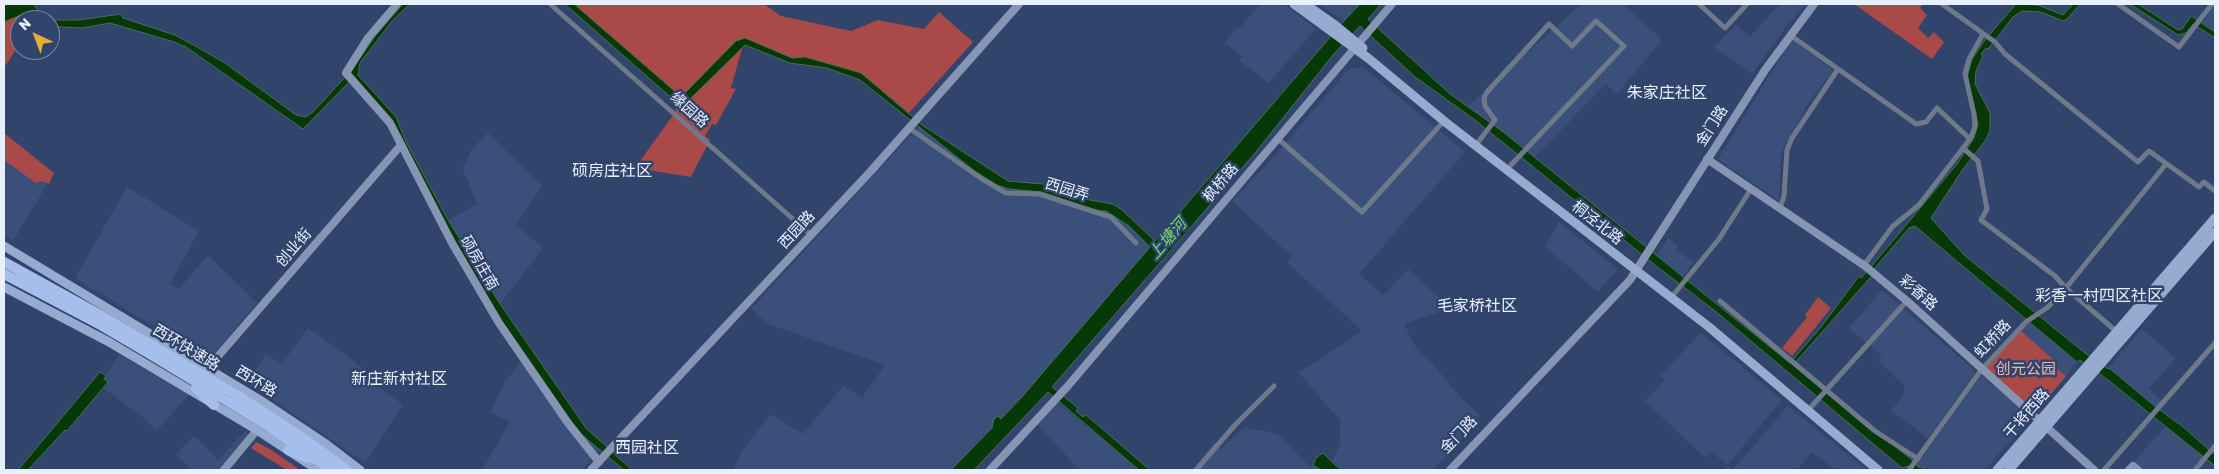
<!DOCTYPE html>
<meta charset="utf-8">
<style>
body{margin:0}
#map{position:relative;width:2219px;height:474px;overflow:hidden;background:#31446b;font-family:Rubik,sans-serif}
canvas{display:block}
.frame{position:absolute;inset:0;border:5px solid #e8f0fe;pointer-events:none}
.north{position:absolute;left:10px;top:10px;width:50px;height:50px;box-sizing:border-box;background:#31446b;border:1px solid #7a89a6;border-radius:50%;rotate:317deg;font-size:14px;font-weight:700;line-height:20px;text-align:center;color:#e8f0fe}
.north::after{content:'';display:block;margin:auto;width:18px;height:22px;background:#e4ae35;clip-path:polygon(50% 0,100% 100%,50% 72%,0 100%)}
</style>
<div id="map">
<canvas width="2219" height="474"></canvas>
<div class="frame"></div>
<div class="north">N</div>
</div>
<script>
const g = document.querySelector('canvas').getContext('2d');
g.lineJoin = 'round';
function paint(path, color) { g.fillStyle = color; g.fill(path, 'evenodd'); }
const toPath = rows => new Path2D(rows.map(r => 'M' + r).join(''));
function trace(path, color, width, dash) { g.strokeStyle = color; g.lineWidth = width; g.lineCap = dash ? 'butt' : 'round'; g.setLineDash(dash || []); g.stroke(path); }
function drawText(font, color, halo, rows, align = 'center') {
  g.font = font + ' Rubik,"Noto Sans SC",sans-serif'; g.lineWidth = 5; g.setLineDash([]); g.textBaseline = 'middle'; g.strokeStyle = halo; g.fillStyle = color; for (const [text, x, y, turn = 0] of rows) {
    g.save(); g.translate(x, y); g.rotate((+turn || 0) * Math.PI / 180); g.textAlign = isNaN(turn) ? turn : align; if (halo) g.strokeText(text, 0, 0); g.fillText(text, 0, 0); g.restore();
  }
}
paint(toPath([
 [1260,4,1284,4,1316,29,1268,83,1239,60,1242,56,1224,43,1238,27,1240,28],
 [1318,4,1360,4,1344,21],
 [1581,4,1623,4,1662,40,1617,94,1606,84,1534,158,1502,131,1467,107],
 [1780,4,1806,4,1785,28,1752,74,1714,47,1736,25,1750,37],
 [2215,4,2215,38,2199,28],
 [1792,39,1833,70,1809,102,1781,153,1779,201,1718,159],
 [1363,67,1465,152,1359,274,1383,295,1408,269,1450,308,1404,324,1416,348,1433,364,1463,400,1480,415,1462,435,1461,441,1433,470,1342,470,1332,461,1340,444,1340,420,1299,373,1362,331,1287,262,1292,256,1232,201,1273,158,1349,69],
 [919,126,976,172,997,185,1009,189,1042,192,1098,211,1106,211,1129,226,1151,247,1022,397,951,470,733,470,741,452,771,414,803,434,843,386,862,398,885,365,768,324,751,309],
 [4,133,54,173,13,241,4,235],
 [488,133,542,186,516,225,543,248,500,304,448,220,477,204,462,167,466,163,471,150],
 [127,187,199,231,170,284,179,289,208,255,257,303,209,360,75,278],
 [1559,222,1618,269,1598,292,1545,247],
 [1668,238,1678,245,1676,250,1693,262,1683,276,1656,256],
 [1882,290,1975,371,1973,376,1928,438,1891,411,1905,393,1903,390,1905,386,1878,361,1882,356,1849,328],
 [2030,323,2077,362,2066,376,2052,365,2055,361,2020,330],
 [308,328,366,370,362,374,403,405,365,463,247,382,266,354,282,364],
 [2142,329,2176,358,2149,389,2163,401,2157,408,2109,368],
 [1701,333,1782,400,1727,465,1733,470,1788,406,1867,470,1836,470,1812,452,1797,470,1723,470,1727,465,1712,452,1705,458,1645,401,1665,380,1660,376],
 [119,354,189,395,157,431,140,415,103,388,107,382,104,379],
 [525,356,576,430,600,450,582,470,482,470,510,422,490,412,505,382],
 [1981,375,2028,415,2029,420,1984,470,1925,470,1920,467,1919,468,1916,466],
 [1058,403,1139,470,1080,470,1038,425],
 [2166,426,2205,457,2193,470,2127,470],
 [1244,427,1278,434,1309,466,1313,465,1321,470,1193,470,1214,443,1221,449],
 [245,431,250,435,219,470,192,470,176,454,194,436,218,460]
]), '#3a507b');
paint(toPath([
 [574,4,764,4,781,16,851,31,878,20,924,29,939,12,973,42,909,113,861,73,805,57,792,58,745,38,731,88,736,89,716,125,712,124,705,136,710,140,691,177,635,168,676,111,676,104,672,100,676,94],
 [1854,4,1923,4,1920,8,1927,15,1918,28,1928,38,1934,32,1944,42,1932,59],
 [23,14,24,20,20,20,20,43,4,68,4,22],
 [4,133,54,173,49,184,42,181,36,183,4,160],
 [1818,297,1831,308,1792,356,1782,348,1807,317,1805,315],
 [2020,330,2055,361,2052,365,2066,376,2041,406,2037,409,2029,407,1986,368],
 [256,442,270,449,300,470,287,470,251,448]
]), '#a94a49');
const water = toPath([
 [8,4,33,4,43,16,53,20,79,20,121,14,123,18,175,35,197,47,225,63,296,115,306,117,313,112,350,72,376,35,403,4,410,4,392,21,360,63,358,75,396,117,406,142,448,220,500,304,586,428,632,470,624,470,576,430,500,320,462,256,391,121,353,78,303,129,186,47,174,42,110,23,82,28,60,27,50,25,50,20,35,20,23,14,4,22,4,6,8,4],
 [558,4,574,4,679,95,684,94,736,41,745,38,792,58,805,57,861,73,922,125,1008,181,1054,185,1073,197,1113,204,1122,210,1155,241,1344,21,1360,4,1381,4,1368,19,1450,94,1502,131,1790,363,1821,327,1859,276,1861,278,1871,267,1957,164,1974,138,1978,124,1967,78,1972,59,1985,40,2016,4,2038,5,2063,15,2073,4,2080,4,2067,19,2063,21,2041,12,2022,11,2013,17,1988,49,1986,48,1981,54,1983,56,1976,71,1975,84,1990,113,1990,131,1985,141,1963,169,1931,218,1964,255,2085,353,2108,369,2109,368,2157,408,2182,426,2215,455,2215,466,2103,376,2080,360,2077,362,1915,226,1909,228,1874,269,1876,271,1793,365,1912,460,1919,468,1920,467,1925,470,1915,470,1909,466,1902,468,1714,310,1660,269,1475,120,1414,76,1360,26,1333,55,1255,153,1052,387,1078,408,1076,411,1083,417,1086,415,1150,470,1139,470,1048,392,974,470,951,470,992,428,994,419,998,416,1001,419,1022,397,1150,247,1129,226,1106,211,1098,211,1042,192,1009,189,997,185,976,172,860,80,827,68,790,63,745,45,688,101,676,102,566,5,558,4],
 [2130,4,2138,4,2178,30,2182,29,2191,16,2215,32,2215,38,2193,24,2186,33,2178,35,2130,4],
 [100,372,106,376,104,379,108,382,67,431,65,430,28,470,18,470,100,372],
 [1323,453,1335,465,1342,470,1321,470,1313,465,1316,458,1323,453]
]);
paint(water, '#073807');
trace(water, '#4a6f51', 1);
trace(toPath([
 [550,4,811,235],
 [1699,4,1725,28,1747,4],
 [1942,4,1995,42,2005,54,2138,162,2149,151,2199,187,2204,182,2215,191],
 [2118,4,2179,47,2212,4],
 [1790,35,1916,124,1926,122,1937,108,1970,139],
 [909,128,982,179,1006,193,1039,194,1111,217,1136,243],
 [1277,138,1362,212,1444,121],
 [1476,145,1495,120,1485,106,1484,98,1487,92,1549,24,1572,46,1596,21,1624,46,1510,166],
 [1964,149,1978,161,1987,209,1981,220,2055,276,2066,288,2166,164],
 [1780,208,1784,196,1787,150,1792,138,1838,69],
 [1864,265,1893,226,1919,205,1970,139,1975,127,1974,114,1965,74,1969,59,1983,34],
 [1674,294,1719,239,1751,189],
 [1720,301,1875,431,1918,459],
 [1811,407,1907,301],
 [1196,470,1235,425,1274,386],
 [1909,470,1982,369,2026,322,2048,307,2066,288,2117,332],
 [2104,470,2215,343],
 [2195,470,2215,446]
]), '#6f798c', 5);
trace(toPath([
 [397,4,368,38,346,73,390,123,452,243,499,323,568,423,599,462],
 [1707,159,1865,266,1907,301,2094,470],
 [207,369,401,145],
 [224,470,257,430],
 [591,470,870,172,1019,4],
 [990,470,1067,387,1392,4],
 [1450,470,1630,280,1765,70,1814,4],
 [2129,470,2133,466,2138,470]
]), '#8695b3', 8);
trace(toPath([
 [1294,4,1368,58,1444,121,1709,327,1878,470],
 [1305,4,1335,25,1363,48],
 [4,246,260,400,326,444,360,470],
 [4,287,109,342,257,430,318,470],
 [1997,470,2215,218],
 [2009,470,2215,232]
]), '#97abd1', 9);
trace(toPath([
 [4,262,102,316,235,394,300,436,347,470],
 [4,274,97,323,148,353,265,424,332,470],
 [196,388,214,405],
 [288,450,308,458]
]), '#a6beec', 10);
drawText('15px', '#e8f0fe', '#31446b', [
 ["缘园路",689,110,42],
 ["金门路",1712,126,-57],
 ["枫桥路",1221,183,-50],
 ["西园弄",1067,190,17],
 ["桐泾北路",1597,223,38],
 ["西园路",797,230,-47],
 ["创业街",294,248,-49],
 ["硕房庄南",479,263,60],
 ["彩香路",1918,293,41],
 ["虹桥路",1993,339,-47],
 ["西环快速路",186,348,31],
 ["西环路",256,382,31],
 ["干将西路",2027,414,-49],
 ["金门路",1459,435,-46]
]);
drawText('15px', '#f2b4b0', '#31446b', [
 ["创元公园",2026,370]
]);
drawText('16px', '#e8f0fe', '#31446b', [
 ["朱家庄社区",1667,93],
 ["硕房庄社区",612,171],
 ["彩香一村四区社区",2099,296],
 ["毛家桥社区",1477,306],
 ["新庄新村社区",399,379],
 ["西园社区",647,448]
]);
drawText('italic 16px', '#71de6c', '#31446b', [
 ["上塘河",1168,239,-49]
]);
</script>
